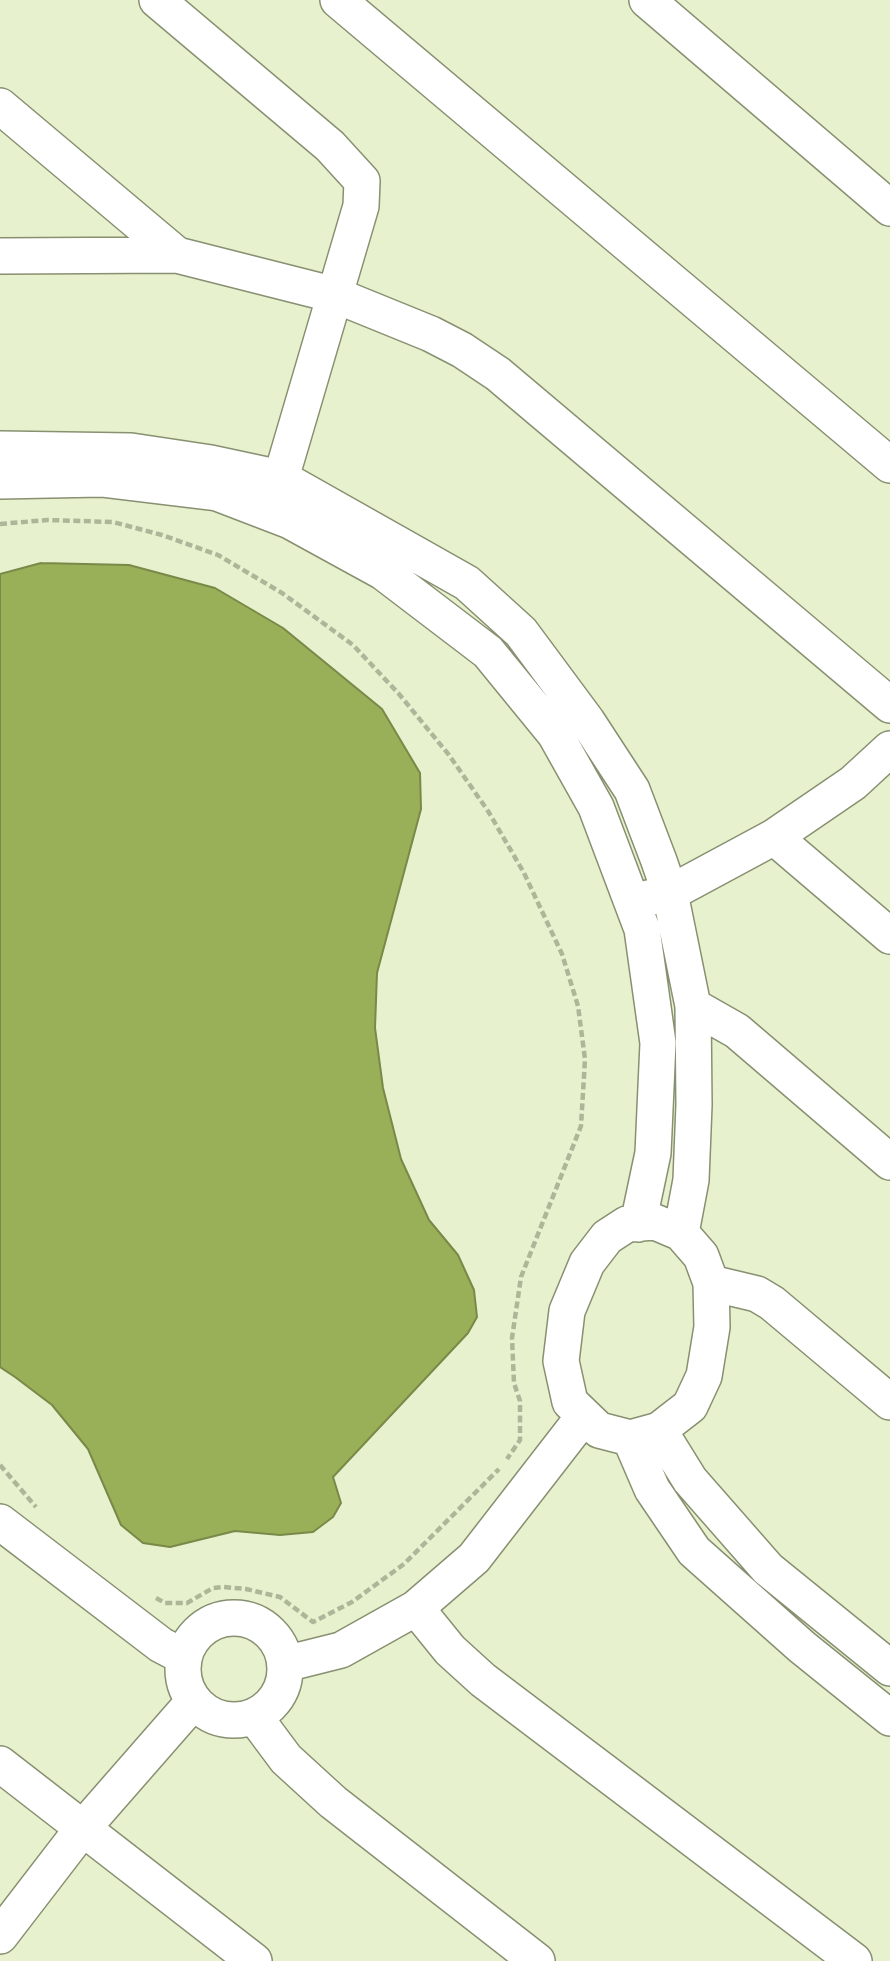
<!DOCTYPE html>
<style>
body{margin:0}
canvas{display:block;background:#e7f1ce}
</style>
<canvas width="890" height="1961"></canvas>
<script>
const g = document.querySelector('canvas').getContext('2d');
g.lineJoin = 'round';
function paint(path, color) { g.fillStyle = color; g.fill(path, 'evenodd'); }
const toPath = rows => new Path2D(rows.map(r => 'M' + r).join(''));
function trace(path, color, width, dash) { g.strokeStyle = color; g.lineWidth = width; g.lineCap = dash ? 'butt' : 'round'; g.setLineDash(dash || []); g.stroke(path); }
const water = toPath([
 [41,563,129,565,215,588,283,628,382,709,420,773,421,809,377,973,375,1028,383,1088,401,1159,429,1220,458,1255,474,1290,477,1317,468,1333,333,1477,341,1503,333,1517,313,1532,280,1535,235,1531,170,1547,143,1543,121,1525,88,1449,52,1405,15,1377,0,1367,0,574,41,563]
]);
paint(water, '#99af58');
trace(water, '#798948', 2);
const minor = toPath([
 [157,0,330,146,362,181,361,206,281,478,272,499],
 [338,0,890,465],
 [647,0,890,208],
 [0,106,177,255],
 [0,256,177,255,335,295,431,334,462,350,498,374,890,705],
 [0,449,131,451,211,463,281,478,467,583,521,632,587,721,632,790,659,861,670,893,693,1006,694,1105,691,1180,681,1233],
 [0,481,101,479,217,493,290,521,383,572,488,652,555,734,596,807,642,929,658,1043,653,1153,638,1224],
 [774,837,890,936],
 [648,898,670,893,774,837,853,783,890,749],
 [693,1006,737,1031,890,1162],
 [655,1222,681,1233,701,1256,711,1283,712,1327,704,1376,690,1406,659,1430,630,1438,599,1430,570,1402,561,1361,567,1311,587,1263,607,1237,627,1224,655,1222],
 [711,1283,757,1294,772,1303,890,1402],
 [659,1430,690,1480,768,1569,890,1668],
 [630,1438,652,1489,694,1551,802,1647,890,1718],
 [0,1522,161,1645,184,1657],
 [416,1608,450,1650,483,1680,854,1961],
 '183 1669a51 51 0 1 1 102 0a51 51 0 1 1-102 0Z',
 [285,1664,341,1650,416,1608,474,1558,584,1416],
 [254,1716,286,1759,333,1802,537,1961],
 [0,1764,254,1961],
 [0,1936,83,1828,194,1701]
]);
trace(minor, '#879070', 38);
trace(toPath([
 [0,524,47,520,113,522,162,535,218,555,282,593,353,645,399,694,449,755,488,811,524,873,562,954,578,1006,585,1059,581,1126,521,1277,512,1338,514,1383,520,1401,520,1440,507,1459],
 [0,1465,36,1507],
 [156,1598,165,1603,187,1603,213,1588,224,1587,246,1589,280,1597,313,1622,352,1602,404,1564,499,1469]
]), '#aeb69a', 4.5, [7, 3.5]);
trace(minor, '#fff', 35);
</script>
